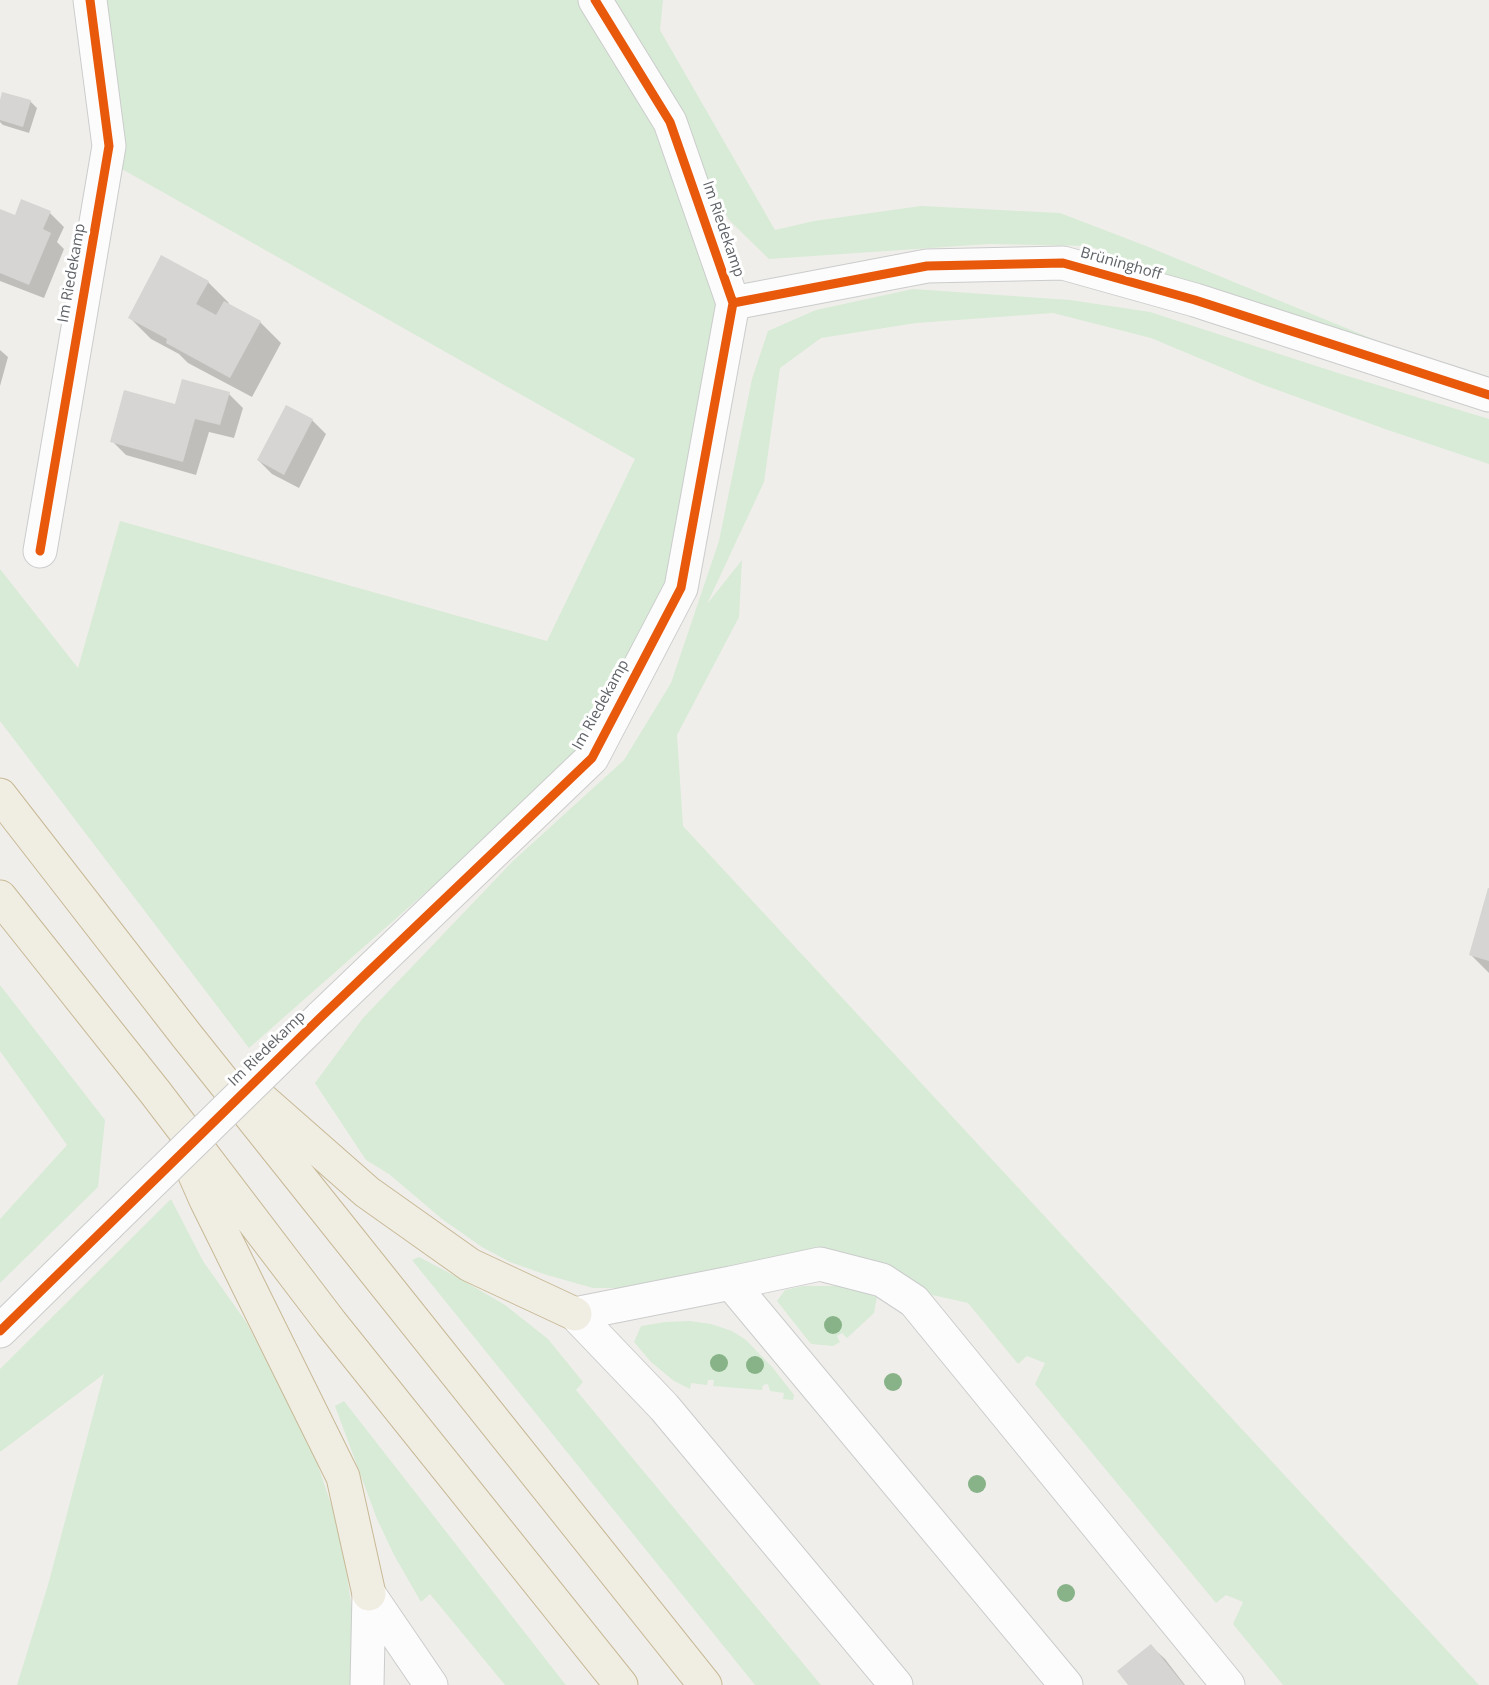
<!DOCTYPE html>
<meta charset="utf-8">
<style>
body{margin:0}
canvas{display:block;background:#efeeea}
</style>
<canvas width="1489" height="1685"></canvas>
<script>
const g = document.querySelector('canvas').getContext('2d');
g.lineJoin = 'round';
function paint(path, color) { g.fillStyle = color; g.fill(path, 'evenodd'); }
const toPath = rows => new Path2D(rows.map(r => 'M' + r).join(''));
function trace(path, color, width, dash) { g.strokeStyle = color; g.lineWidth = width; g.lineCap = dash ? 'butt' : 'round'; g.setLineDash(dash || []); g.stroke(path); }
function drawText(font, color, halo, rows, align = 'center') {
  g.font = font + ' "Open Sans",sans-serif'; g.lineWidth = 6; g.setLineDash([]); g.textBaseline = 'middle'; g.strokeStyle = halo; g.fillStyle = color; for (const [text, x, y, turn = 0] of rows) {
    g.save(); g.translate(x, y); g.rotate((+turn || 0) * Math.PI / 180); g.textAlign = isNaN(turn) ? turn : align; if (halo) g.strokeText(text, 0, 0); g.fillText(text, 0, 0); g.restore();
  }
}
paint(toPath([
 [96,0,585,0,664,126,727,304,674,582,585,752,249,1048,0,721,0,569,78,668,120,521,547,641,635,459,113,164],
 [608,0,663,0,660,30,775,230,814,221,921,206,1060,213,1146,246,1412,355,1230,298,1089,246,989,244,769,259,729,220,659,85],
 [913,289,1070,300,1150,312,1341,374,1489,419,1489,464,1385,429,1261,384,1151,338,1053,313,916,323,821,338,780,368,764,482,707,604,742,560,739,617,677,735,683,826,1479,1685,1283,1685,1233,1624,1243,1602,1226,1595,1216,1603,1035,1384,1045,1363,1027,1356,1018,1364,968,1303,928,1294,883,1264,634,1288,593,1288,547,1275,510,1262,482,1247,442,1219,389,1174,366,1160,315,1083,363,1018,513,861,624,760,671,683,719,541,752,379,768,331,816,310],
 [0,985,105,1120,98,1187,0,1283,0,1219,67,1145,0,1051],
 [171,1199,203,1261,246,1322,310,1442,341,1534,352,1610,352,1685,17,1685,48,1585,104,1374,0,1452,0,1369],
 [419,1257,457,1277,505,1305,548,1339,583,1382,576,1390,821,1685,755,1685,412,1260],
 [803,1286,842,1286,877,1297,874,1313,847,1338,842,1333,837,1336,840,1342,833,1346,811,1344,777,1301,785,1290],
 [690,1321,711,1324,732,1331,746,1340,773,1368,794,1395,793,1400,783,1399,784,1393,770,1391,768,1384,763,1385,762,1390,713,1386,714,1380,708,1380,707,1385,691,1383,690,1389,674,1381,651,1362,634,1342,641,1326,665,1322],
 [344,1401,554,1670,566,1685,505,1685,430,1594,421,1602,394,1555,377,1519,335,1406]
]), '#d8ebd6');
paint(toPath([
 [30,101,37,108,29,133,3,125,0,122,0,105],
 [0,210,15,217,50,213,64,227,57,242,64,249,44,298,0,281],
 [208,282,229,303,228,305,260,322,281,343,252,397,188,363,179,354,151,339,130,318],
 [0,350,8,357,0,386],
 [229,394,243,408,234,438,209,432,196,475,126,455,112,441,176,406],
 [287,407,312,420,326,434,299,488,272,474,258,460],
 [1489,891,1489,973,1471,955],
 [1151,1646,1165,1659,1185,1685,1130,1685]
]), '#0003');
paint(toPath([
 [2,92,31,100,23,127,0,120,0,100],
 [21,199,51,211,43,229,51,233,29,285,0,273,0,209,15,215],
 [161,255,209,281,196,304,216,315,224,301,261,321,230,378,166,343,167,339,128,318],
 [182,379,230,392,220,425,195,419,183,462,110,442,124,390,175,404],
 [286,405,313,419,284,475,257,460],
 [1488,888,1489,888,1489,961,1469,955],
 [1151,1644,1184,1685,1128,1685,1117,1671]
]), '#d6d5d3');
const minor = toPath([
 [733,303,927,266,1063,263,1195,300,1489,395],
 [40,551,109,146,90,0],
 [320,1018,592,758,681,588,733,303,670,122,595,0],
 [731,1283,820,1264,882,1280,914,1301,1228,1685],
 [575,1314,731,1283,1066,1685],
 [575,1314,664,1407,896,1685],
 [0,1331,108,1225],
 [369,1594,431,1685],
 [367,1685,369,1594]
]);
const highway = toPath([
 [0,795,187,1036,705,1685],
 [0,897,155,1092,331,1323,621,1685],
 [251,1090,367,1192,470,1265,575,1314],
 [184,1150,206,1200,343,1477,369,1594]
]);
trace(minor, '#cbcccc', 35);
trace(highway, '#c8b996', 35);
trace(minor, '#fdfcfc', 33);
trace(highway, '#f0ede3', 33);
const minorBridge = toPath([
 [108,1225,320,1018]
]);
trace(minorBridge, '#cbcccc', 35, []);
trace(minorBridge, '#fdfcfc', 33);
trace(toPath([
 [733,303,927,266,1063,263,1195,300,1489,395],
 [40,551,109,146,90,0],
 [0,1331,320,1018,592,758,681,588,733,303,670,122,595,0]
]), '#e8590c', 9);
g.fillStyle = '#88b388';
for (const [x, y] of [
 [833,1325],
 [719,1363],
 [755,1365],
 [893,1382],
 [977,1484],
 [1066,1593]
]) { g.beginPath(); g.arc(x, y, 9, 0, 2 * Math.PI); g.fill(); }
drawText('15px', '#5f6368', '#fff', [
 ["Im Riedekamp",723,229,71],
 ["Brüninghoff",1121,264,16],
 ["Im Riedekamp",72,273,-80],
 ["Im Riedekamp",601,705,-61],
 ["Im Riedekamp",267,1049,-44]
]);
</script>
